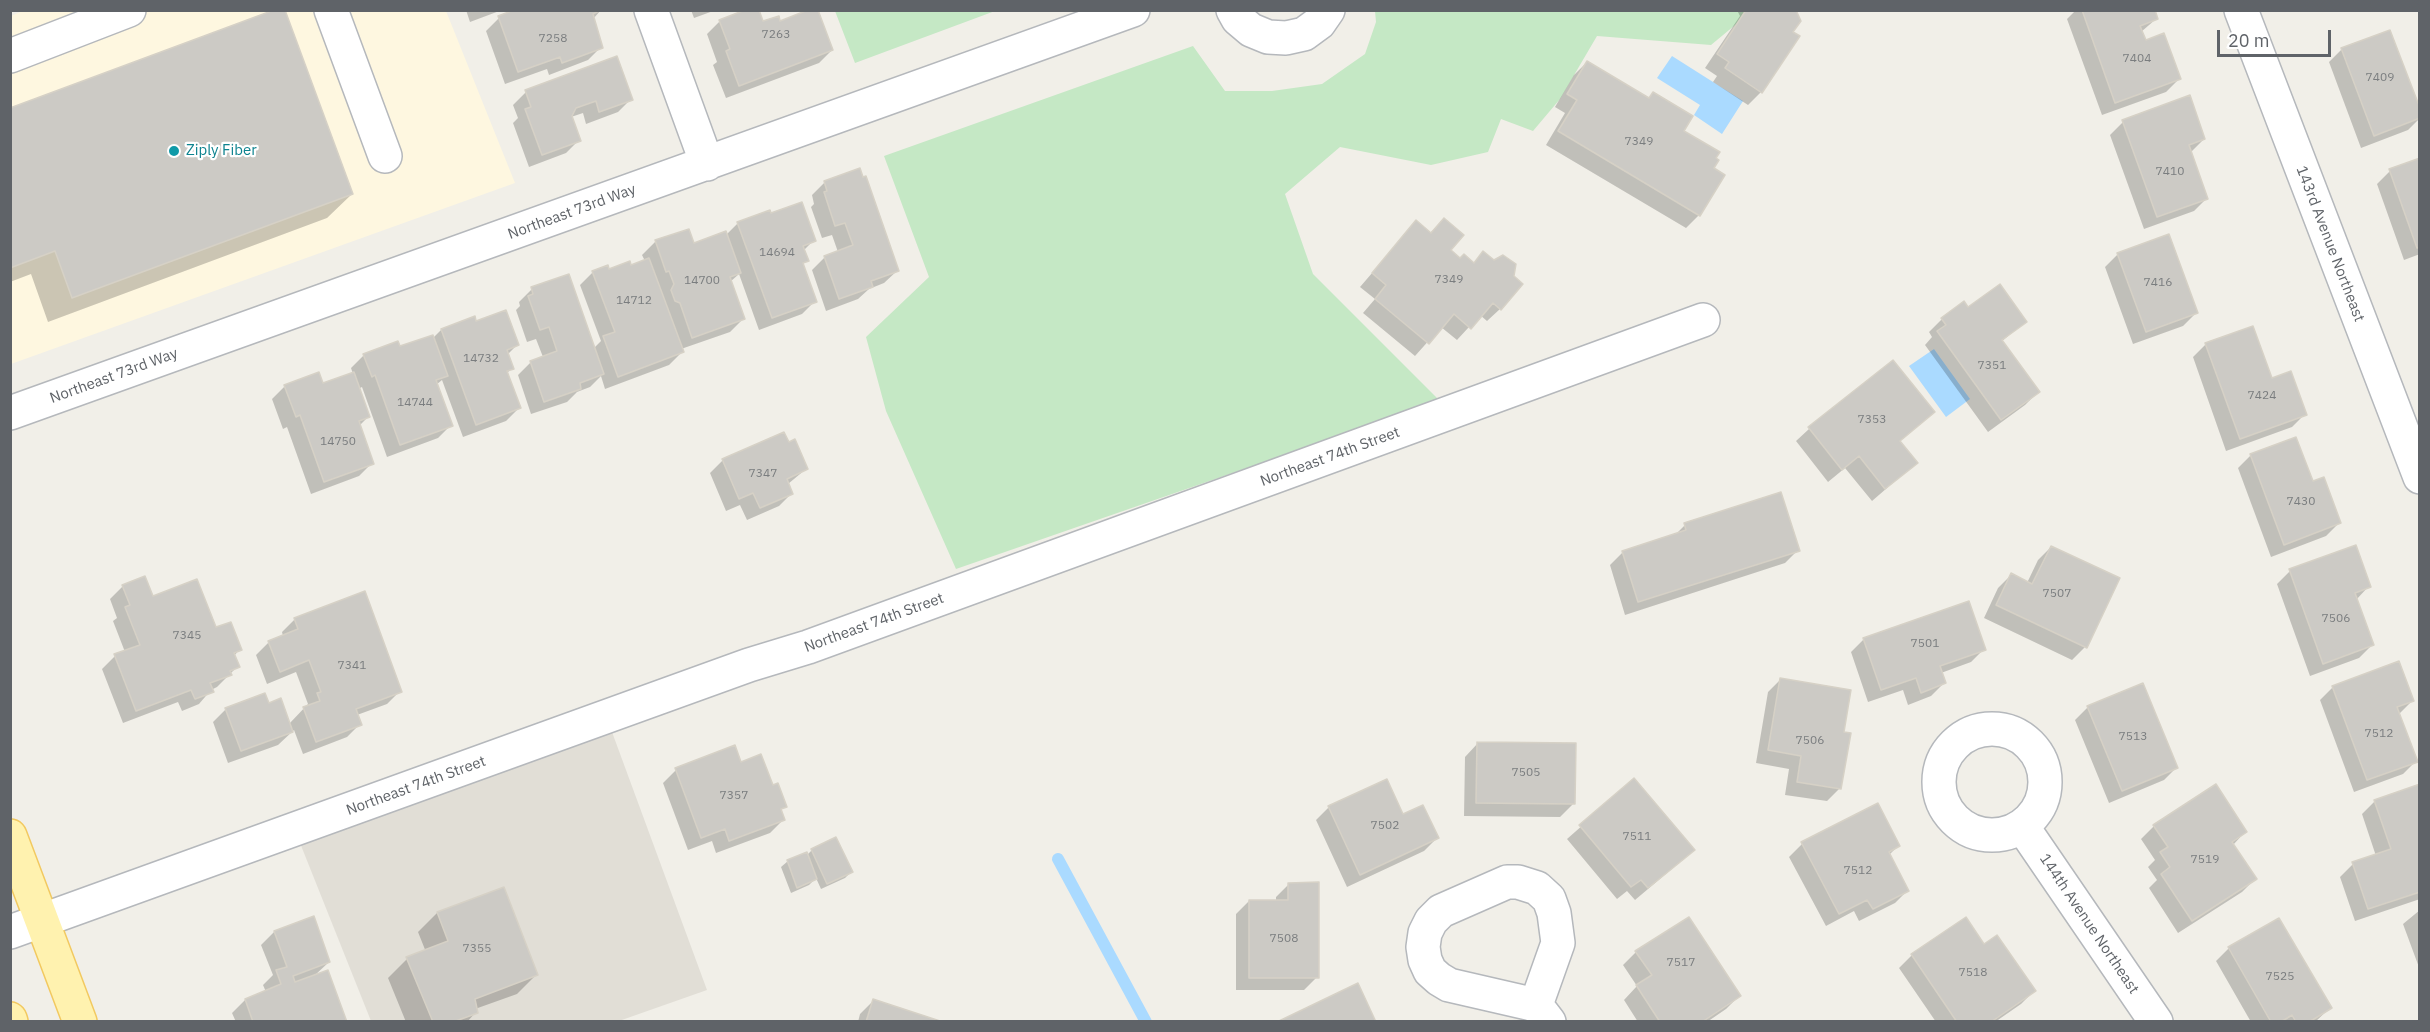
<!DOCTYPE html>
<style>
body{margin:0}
#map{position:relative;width:2430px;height:1032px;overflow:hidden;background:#f1efe8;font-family:"IBM Plex Sans",sans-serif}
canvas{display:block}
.frame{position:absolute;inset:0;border:12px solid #5f6368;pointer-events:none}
.scale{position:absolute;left:2217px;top:30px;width:114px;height:27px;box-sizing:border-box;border:3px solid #5f6368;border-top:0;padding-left:8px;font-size:18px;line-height:21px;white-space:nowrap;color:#5f6368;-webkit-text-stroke:4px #fff;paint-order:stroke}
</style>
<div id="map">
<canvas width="2430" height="1032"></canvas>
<div class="frame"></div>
<div class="scale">20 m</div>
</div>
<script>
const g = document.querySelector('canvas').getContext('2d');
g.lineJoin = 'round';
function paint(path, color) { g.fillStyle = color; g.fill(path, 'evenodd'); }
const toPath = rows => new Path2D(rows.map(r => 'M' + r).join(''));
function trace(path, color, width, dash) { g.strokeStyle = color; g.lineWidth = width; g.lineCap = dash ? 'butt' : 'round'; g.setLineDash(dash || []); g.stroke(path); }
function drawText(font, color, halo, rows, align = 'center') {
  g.font = font + ' "IBM Plex Sans",sans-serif'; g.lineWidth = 4.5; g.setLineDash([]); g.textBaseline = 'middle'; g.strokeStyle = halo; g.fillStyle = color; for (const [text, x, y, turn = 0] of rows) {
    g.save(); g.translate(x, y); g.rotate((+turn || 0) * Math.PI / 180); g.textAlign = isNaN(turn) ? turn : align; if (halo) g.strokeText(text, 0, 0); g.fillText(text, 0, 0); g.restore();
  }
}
paint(toPath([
 [25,10,446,11,515,183,11,364,11,16]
]), '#fef7e0');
paint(toPath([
 [612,732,707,990,619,1021,371,1021,300,843]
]), '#e1ded6');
paint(toPath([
 [835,11,995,11,855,63],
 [1375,11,1752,11,1711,45,1597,36,1560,99,1533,131,1501,119,1488,152,1431,165,1340,147,1285,194,1313,274,1440,401,956,569,886,411,866,337,929,277,884,156,1193,46,1225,91,1272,91,1322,84,1365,54,1376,22]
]), '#c5e8c5');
paint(toPath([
 [1672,56,1743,101,1722,134,1694,115,1700,105,1657,78],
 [1934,349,1970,399,1946,417,1909,366]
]), '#aadaff');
paint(toPath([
 [466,10,502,10,470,22],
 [518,10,601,10,593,19,601,47,588,60,549,75,547,69,505,84,486,31,499,18],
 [691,10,716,10,694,18],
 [1737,10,1794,10,1761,92,1748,105,1713,82,1717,76,1705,68,1740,16],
 [2076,10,2153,10,2156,19,2141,32,2145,42,2179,79,2166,92,2102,115,2067,19],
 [720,21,780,23,832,50,819,63,726,98,713,65,717,62,707,34],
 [2342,49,2420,112,2420,118,2408,130,2361,148,2329,62],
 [1587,62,1648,99,1653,94,1712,169,1699,215,1686,228,1546,145,1565,113,1555,107,1574,75],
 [526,92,631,99,618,112,586,124,583,113,571,117,579,140,566,153,529,167,513,123,518,118,513,105],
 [10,110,352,194,327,218,48,322,31,274,10,282],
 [2123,122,2204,139,2190,153,2207,198,2194,211,2144,229,2110,135],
 [2420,160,2420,254,2404,260,2377,184,2390,171],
 [825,182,898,270,884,283,869,289,858,299,826,311,812,270,825,257,838,252,832,235,822,238,811,207,814,204,812,195],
 [771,215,814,240,803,251,807,260,802,265,815,301,802,314,759,330,739,274,730,282,743,319,730,332,681,349,682,352,669,365,605,389,601,376,590,387,577,392,567,402,531,414,518,375,531,362,543,357,536,339,527,342,516,310,520,306,519,302,532,289,594,348,601,341,580,285,593,272,630,267,645,261,642,255,655,242,688,230,693,245,726,235,738,223],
 [1444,220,1449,251,1460,259,1473,264,1483,253,1494,262,1500,309,1487,321,1480,315,1457,340,1441,327,1415,356,1363,313,1375,299,1360,287,1416,222,1430,233],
 [2118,254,2196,313,2183,326,2133,344,2105,267],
 [1968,309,2025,322,2001,342,2038,392,2025,405,1988,432,1925,345,1932,337,1929,332,1942,319],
 [475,323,517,345,507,355,512,368,506,374,519,408,506,421,463,437,442,380,436,385,451,425,438,438,387,457,362,387,358,389,368,417,359,426,372,463,359,476,311,494,287,427,283,429,272,399,285,386,322,384,353,374,351,368,364,355,399,348,433,338,441,330],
 [2206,344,2271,380,2305,414,2292,427,2226,451,2193,357],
 [1893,362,1933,412,1899,442,1916,463,1872,501,1845,468,1828,482,1796,441,1809,429],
 [2251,455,2312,483,2339,523,2326,536,2271,557,2238,468],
 [723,460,806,469,788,484,792,493,779,506,747,520,740,505,726,511,710,473],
 [1685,525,1798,550,1785,563,1625,615,1610,565,1623,552,1674,536],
 [2051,547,2085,647,2072,660,1984,618,1998,588,2011,575,2027,583,2038,560],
 [2290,571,2369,586,2356,600,2372,645,2359,658,2310,676,2277,584],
 [123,586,152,598,215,629,240,649,234,656,238,666,217,687,211,690,199,704,182,711,178,702,123,723,102,669,115,656,125,652,113,621,117,618,110,599],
 [295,619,400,691,387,704,357,715,360,724,347,737,303,754,294,730,278,745,228,763,213,722,226,709,268,705,289,724,308,704,296,672,267,684,256,655,269,642,283,636,282,632],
 [1864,639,1984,649,1971,662,1941,673,1944,683,1931,696,1908,705,1903,690,1868,702,1851,652],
 [1781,679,1842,733,1840,788,1827,801,1785,795,1789,769,1756,763,1768,692],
 [2333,687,2412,701,2399,714,2416,761,2403,774,2354,792,2320,700],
 [2088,707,2177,767,2164,780,2109,803,2075,720],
 [1478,743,1573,804,1560,817,1464,816,1465,757],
 [740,764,772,787,785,806,780,811,783,820,770,833,716,853,712,841,688,850,663,783,676,770],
 [1634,780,1680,862,1635,900,1627,891,1617,899,1567,839],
 [1386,781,1403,816,1437,838,1424,851,1347,887,1316,820,1329,807],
 [2420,786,2420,899,2355,921,2340,877,2353,864,2376,856,2362,814,2375,801],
 [2154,826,2245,832,2233,845,2255,879,2242,892,2178,933,2149,888,2157,880,2148,867,2155,860,2141,839],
 [1802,844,1898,846,1889,855,1908,890,1895,903,1859,921,1854,911,1826,926,1789,857],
 [812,850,851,872,845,878,821,889,816,878,809,885,791,893,781,867,788,861,806,856],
 [1289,884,1317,977,1304,990,1236,990,1236,914,1249,901,1276,901,1276,897],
 [503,889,536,975,517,994,475,1009,476,1012,467,1022,406,1022,388,978,407,959,426,952,418,932,437,913],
 [2420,910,2420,970,2403,924],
 [274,932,329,962,313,977,345,1022,236,1022,232,1013,245,1000,266,992,263,985,273,975,261,945],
 [1984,946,2034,991,2021,1004,1995,1022,1936,1022,1899,968,1912,955],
 [2229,948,2330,1008,2315,1022,2251,1022,2216,961],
 [1636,952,1739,996,1726,1009,1707,1022,1638,1022,1624,1000,1637,986,1623,965],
 [873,1001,939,1022,858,1022,860,1014]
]), '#0003');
trace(toPath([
 [1058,859,1146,1022]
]), '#aadaff', 12);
const building = toPath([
 [274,10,285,10,353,194,72,298,55,251,10,268,10,108,274,10],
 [514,10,601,10,593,14,603,48,562,63,560,57,518,72,498,16,514,10],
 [745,10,759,10,763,21,779,16,780,21,808,10,818,10,833,50,739,86,726,51,730,49,719,20,745,10],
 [1746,10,1796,10,1801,21,1793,32,1800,36,1762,93,1725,68,1729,62,1717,54,1746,10],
 [2082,10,2155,10,2158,19,2140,26,2146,40,2164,33,2181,79,2115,103,2082,10],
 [2390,30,2420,108,2420,118,2374,136,2341,48,2390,30],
 [617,56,633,100,599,112,596,101,576,108,572,116,581,141,542,155,525,109,531,107,525,90,617,56],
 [1587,61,1649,98,1653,92,1693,116,1684,131,1720,152,1716,158,1719,160,1714,168,1725,175,1700,216,1558,131,1577,100,1567,94,1587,61],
 [2190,95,2205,139,2189,145,2208,199,2157,217,2122,120,2190,95],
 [2420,158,2420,247,2417,248,2389,169,2420,158],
 [860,168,863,177,866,176,899,271,871,281,873,287,839,299,824,256,853,245,845,223,835,226,824,192,827,191,824,181,860,168],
 [802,202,816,241,803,246,809,261,803,263,817,302,772,318,737,222,770,210,771,213,802,202],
 [1444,218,1464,235,1451,250,1460,258,1464,254,1474,263,1483,251,1494,260,1503,255,1516,264,1514,276,1523,284,1501,310,1493,303,1471,329,1454,314,1429,344,1375,299,1386,285,1372,273,1416,220,1431,233,1444,218],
 [689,229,694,243,726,231,741,273,730,277,745,319,692,338,680,303,675,301,671,290,674,284,669,271,666,272,655,240,689,229],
 [2169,234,2198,313,2146,332,2117,253,2169,234],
 [649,258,684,352,618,377,603,336,615,332,592,271,608,265,609,269,630,261,631,265,649,258],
 [569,274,604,374,580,383,581,389,544,402,530,361,557,351,549,327,540,330,528,296,533,294,531,287,569,274],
 [2000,284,2027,322,2002,340,2040,392,2001,420,1937,331,1946,325,1941,318,1964,301,1968,307,2000,284],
 [506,310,519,345,507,350,514,369,507,371,521,408,476,425,441,329,475,316,476,321,506,310],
 [2253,326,2272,378,2291,371,2307,415,2240,439,2205,343,2253,326],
 [433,335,448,376,436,380,453,426,400,445,375,375,372,377,363,354,398,341,400,346,433,335],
 [1893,360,1935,412,1900,441,1918,463,1885,489,1859,456,1842,470,1808,427,1893,360],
 [319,372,323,383,354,372,370,417,359,421,374,464,324,482,300,415,296,417,284,385,319,372],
 [784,432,789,442,795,439,808,469,787,479,793,494,760,508,753,493,739,499,722,459,784,432],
 [2296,437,2313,481,2324,477,2341,523,2284,545,2250,454,2296,437],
 [1781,492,1800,551,1638,602,1622,551,1686,530,1684,523,1781,492],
 [2356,545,2371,587,2355,593,2374,645,2323,664,2289,569,2356,545],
 [2051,546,2120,578,2087,648,1996,605,2011,573,2032,584,2051,546],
 [145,576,153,596,197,579,216,627,231,622,242,650,234,653,240,667,230,671,232,675,210,683,214,692,195,699,191,690,136,711,114,654,140,645,125,607,130,605,122,585,145,576],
 [365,591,402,692,356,709,362,725,316,742,303,707,320,701,317,693,321,692,309,660,280,672,268,641,298,629,294,618,365,591],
 [1969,601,1986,650,1940,666,1946,683,1921,693,1916,678,1881,690,1863,638,1969,601],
 [2399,661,2414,701,2397,707,2418,762,2367,780,2332,686,2399,661],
 [1780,678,1851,690,1844,732,1851,733,1841,789,1797,782,1801,756,1768,750,1780,678],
 [2143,683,2178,768,2122,791,2087,706,2143,683],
 [265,693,269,703,281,698,293,732,241,751,225,708,265,693],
 [1477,742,1576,743,1575,804,1476,803,1477,742],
 [735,745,741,762,761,754,773,785,778,783,787,807,781,809,785,820,729,841,725,829,701,838,675,768,735,745],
 [1634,778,1695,850,1648,888,1641,880,1631,887,1579,825,1634,778],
 [1387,779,1403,814,1423,805,1439,838,1360,875,1328,806,1387,779],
 [2216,784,2247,832,2232,842,2257,879,2192,921,2161,874,2170,867,2160,852,2168,847,2153,825,2216,784],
 [2420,784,2420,892,2368,909,2352,862,2391,849,2374,800,2420,784],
 [1878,803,1900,846,1889,852,1909,891,1873,909,1867,900,1839,914,1801,842,1878,803],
 [836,837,853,872,827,884,811,849,836,837],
 [807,852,817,879,797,888,787,860,807,852],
 [1319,882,1319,978,1249,978,1249,900,1288,900,1288,883,1319,882],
 [504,887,538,975,475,999,478,1013,453,1022,433,1022,406,957,448,941,437,912,504,887],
 [314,916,330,962,293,976,295,982,328,970,347,1022,253,1022,245,999,281,984,276,970,287,967,274,931,314,916],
 [1689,917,1741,996,1702,1022,1660,1022,1636,985,1652,975,1635,951,1689,917],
 [1966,917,1984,944,1997,935,2036,991,1991,1022,1957,1022,1911,954,1966,917],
 [2279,918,2332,1008,2309,1022,2296,1022,2292,1015,2281,1022,2271,1022,2228,947,2279,918],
 [1358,983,1376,1022,1280,1022,1279,1021,1358,983],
 [873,999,943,1022,866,1022,873,999]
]);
paint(building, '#cccac5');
trace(building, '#d6d1c6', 1.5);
const minor = toPath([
 [331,10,385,156],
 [651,10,707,164],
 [1233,10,1238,19,1251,30,1268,37,1286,38,1304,34,1319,23,1328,10],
 [2241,10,2420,477],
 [10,56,129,10],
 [10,413,1133,10],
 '1939 782a53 53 0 1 1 106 0a53 53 0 1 1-106 0Z',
 [2022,826,2156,1022],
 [10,932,749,665,808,647,1703,320],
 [1536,1005,1558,943,1554,913,1549,899,1537,888,1518,882,1507,882,1441,911,1431,921,1425,933,1423,947,1425,960,1430,971,1439,979,1449,985,1536,1005,1549,1022]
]);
const major = toPath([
 [10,836,80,1022],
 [10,1019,11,1022]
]);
trace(minor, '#b5b8bc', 36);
trace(major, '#f2c960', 36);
trace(minor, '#fff', 33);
trace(major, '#fff2af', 33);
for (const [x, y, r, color] of [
 [174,151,6,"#0f9aa8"]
]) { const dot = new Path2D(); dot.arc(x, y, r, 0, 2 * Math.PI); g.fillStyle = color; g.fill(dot); trace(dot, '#fff', 2); }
drawText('12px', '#7a7d7f', null, [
 ["7263",776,35],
 ["7258",553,39],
 ["7404",2137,59],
 ["7409",2380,78],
 ["7349",1639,142],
 ["7410",2170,172],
 ["14694",777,253],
 ["7349",1449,280],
 ["14700",702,281],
 ["7416",2158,283],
 ["14712",634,301],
 ["14732",481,359],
 ["7351",1992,366],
 ["7424",2262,396],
 ["14744",415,403],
 ["7353",1872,420],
 ["14750",338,442],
 ["7347",763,474],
 ["7430",2301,502],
 ["7507",2057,594],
 ["7506",2336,619],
 ["7345",187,636],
 ["7501",1925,644],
 ["7341",352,666],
 ["7512",2379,734],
 ["7513",2133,737],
 ["7506",1810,741],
 ["7505",1526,773],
 ["7357",734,796],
 ["7502",1385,826],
 ["7511",1637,837],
 ["7519",2205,860],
 ["7512",1858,871],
 ["7508",1284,939],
 ["7355",477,949],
 ["7517",1681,963],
 ["7518",1973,973],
 ["7525",2280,977]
]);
drawText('15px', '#0d838f', '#fff', [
 ["Ziply Fiber",186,151]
], 'left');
drawText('15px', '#5f6368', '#fff', [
 ["Northeast 73rd Way",572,212,-20],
 ["143rd Avenue Northeast",2330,244,69],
 ["Northeast 73rd Way",114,376,-20],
 ["Northeast 74th Street",1330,457,-20],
 ["Northeast 74th Street",874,623,-20],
 ["Northeast 74th Street",416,786,-20],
 ["144th Avenue Northeast",2089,924,56]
]);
</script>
